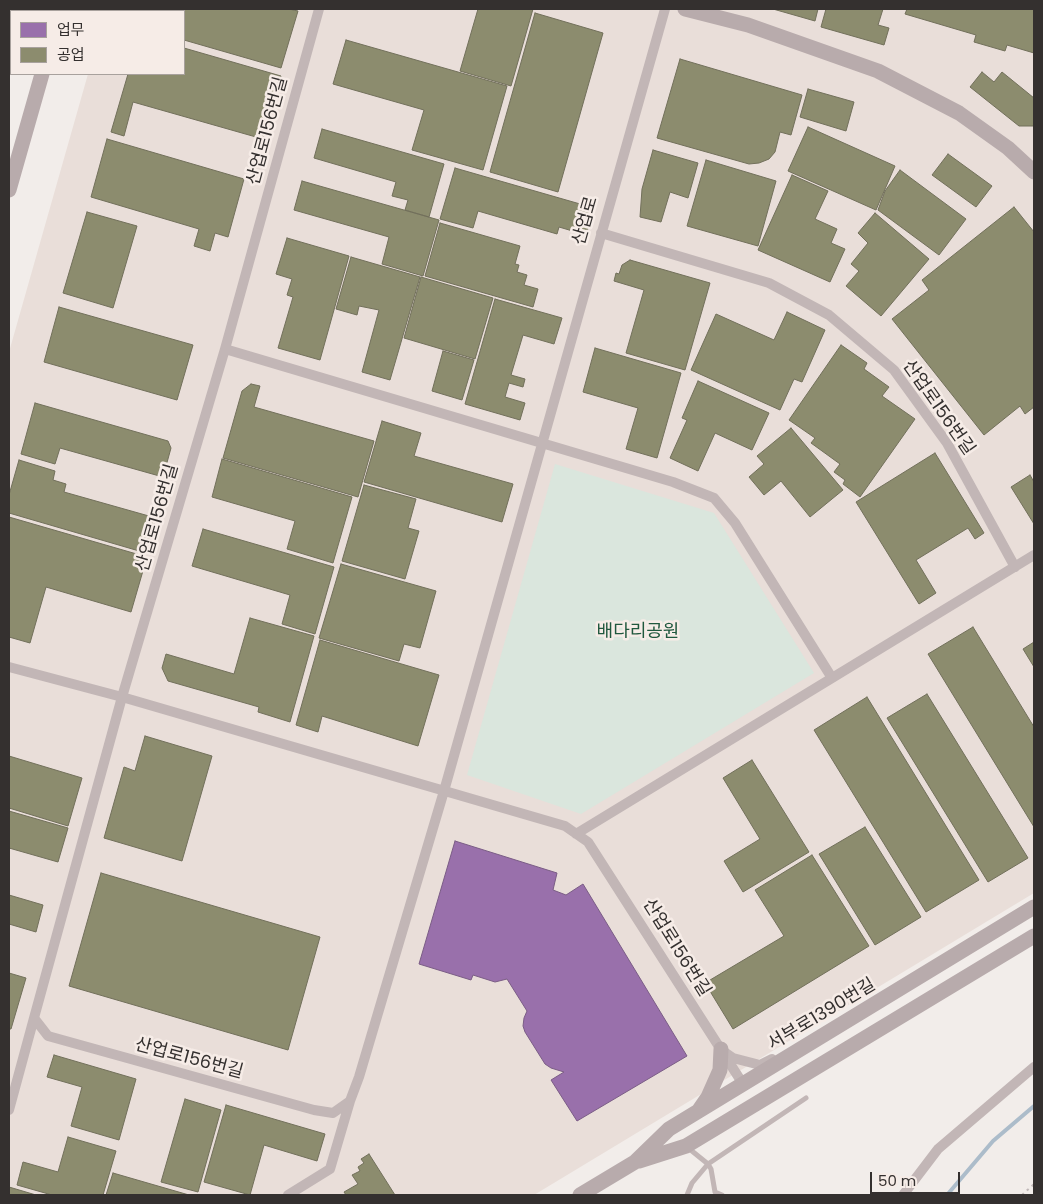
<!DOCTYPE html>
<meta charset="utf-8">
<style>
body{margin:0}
#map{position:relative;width:1043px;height:1204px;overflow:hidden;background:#f2edea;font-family:Poppins,"Noto Sans KR",sans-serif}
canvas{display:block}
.frame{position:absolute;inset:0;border:10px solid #34302f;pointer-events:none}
.legend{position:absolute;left:10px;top:10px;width:175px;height:65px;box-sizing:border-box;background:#f6ece7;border:1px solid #a8a19d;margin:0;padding:6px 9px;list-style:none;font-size:15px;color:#34302f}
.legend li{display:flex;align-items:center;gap:10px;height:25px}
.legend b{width:25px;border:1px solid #a8a19d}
.scale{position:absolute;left:870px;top:1172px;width:90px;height:22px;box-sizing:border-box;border:2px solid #34302f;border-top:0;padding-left:6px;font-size:15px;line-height:18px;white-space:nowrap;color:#34302f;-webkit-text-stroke:4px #f6ece7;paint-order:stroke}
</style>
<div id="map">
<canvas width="1043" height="1204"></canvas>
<div class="frame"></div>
<ul class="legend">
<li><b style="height:14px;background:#9970ab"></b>업무</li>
<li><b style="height:14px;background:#8c8c6e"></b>공업</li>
</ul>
<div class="scale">50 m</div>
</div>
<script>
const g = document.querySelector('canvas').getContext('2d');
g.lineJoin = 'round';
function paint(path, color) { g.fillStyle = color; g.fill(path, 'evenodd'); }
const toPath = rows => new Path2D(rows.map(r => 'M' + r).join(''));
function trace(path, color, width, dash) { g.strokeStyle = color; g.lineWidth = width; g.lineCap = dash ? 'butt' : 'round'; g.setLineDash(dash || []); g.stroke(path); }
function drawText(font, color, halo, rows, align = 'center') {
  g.font = font + ' Poppins,"Noto Sans KR",sans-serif'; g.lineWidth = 5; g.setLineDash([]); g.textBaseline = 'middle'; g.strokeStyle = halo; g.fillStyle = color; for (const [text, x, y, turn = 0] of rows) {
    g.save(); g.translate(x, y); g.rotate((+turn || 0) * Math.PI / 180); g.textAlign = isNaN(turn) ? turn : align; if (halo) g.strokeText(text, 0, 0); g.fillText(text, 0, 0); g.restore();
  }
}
paint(toPath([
 [9,9,26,9,26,11,11,11,11,59,9,67],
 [106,9,1034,9,1034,893,534,1195,9,1195,9,352,88,74,184,74,184,11,106,11]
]), '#e9ded9');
paint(toPath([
 [555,464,714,513,814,673,581,814,467,775]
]), '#dae6dd');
const offices = toPath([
 [455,841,557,873,553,890,566,895,583,884,687,1056,577,1121,551,1080,564,1072,551,1068,545,1064,525,1032,523,1026,524,1018,527,1011,507,979,495,982,473,975,471,980,419,964,455,841]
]);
paint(offices, '#9970ab');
trace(offices, '#7b5d86', 1);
const industry = toPath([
 [146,9,289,9,298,11,281,68,184,40,184,11,145,11,146,9],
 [478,9,533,9,511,86,460,71,478,9],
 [773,9,818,9,815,21,773,9],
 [826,9,883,9,878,25,889,28,884,45,821,27,826,9],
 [907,9,1034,9,1034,53,1007,45,1005,51,974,42,976,35,905,14,907,9],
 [535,13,603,33,558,192,490,172,535,13],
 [346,40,507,86,483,170,412,150,424,110,333,84,346,40],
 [184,48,281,76,263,139,133,102,124,136,111,132,128,74,184,74,184,48],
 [680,59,802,95,791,135,780,132,775,152,769,159,759,163,749,164,657,138,680,59],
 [982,72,994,82,1002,72,1034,98,1034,126,1019,126,970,87,982,72],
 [808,89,854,102,846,131,800,117,808,89],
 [808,127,895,166,876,210,788,171,808,127],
 [322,129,444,164,429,217,405,210,408,200,392,196,396,182,314,158,322,129],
 [107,139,244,179,228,237,215,233,210,251,194,246,199,229,91,197,107,139],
 [653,150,698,163,688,198,670,192,661,222,640,217,642,189,653,150],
 [948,154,992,186,976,207,932,175,948,154],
 [706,160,776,181,758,246,687,226,706,160],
 [455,168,594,208,586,235,559,227,557,234,478,211,473,228,440,219,455,168],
 [900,170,966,219,939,255,878,210,885,191,900,170],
 [792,175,828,191,815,219,837,229,831,243,845,249,830,282,758,250,792,175],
 [302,181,439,220,423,276,382,264,389,237,294,210,302,181],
 [1014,207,1034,232,1034,407,1025,414,1020,406,984,435,892,319,929,290,922,280,1014,207],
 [87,212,137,226,113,308,63,293,87,212],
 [875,213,929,259,881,316,846,286,859,271,851,264,868,243,858,233,875,213],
 [440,223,520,246,515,264,519,265,517,272,527,275,524,285,538,289,533,307,425,276,440,223],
 [287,238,349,256,320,360,278,348,293,297,287,295,292,279,276,274,287,238],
 [351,257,420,277,390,380,362,372,379,310,359,306,357,315,336,309,351,257],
 [630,260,710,283,685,370,626,353,644,290,614,281,616,273,619,274,622,265,630,260],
 [421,277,493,298,475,359,404,338,421,277],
 [495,299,562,318,554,344,523,335,511,375,525,379,523,387,509,383,505,397,525,403,520,420,465,404,495,299],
 [59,307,193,345,177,400,44,362,59,307],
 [787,312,825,330,802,382,794,379,780,410,691,370,716,314,774,340,787,312],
 [841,345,867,363,864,369,889,387,882,396,915,419,860,497,843,484,845,480,834,472,840,464,811,443,815,438,789,420,841,345],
 [595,348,681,373,657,458,626,449,638,408,583,392,595,348],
 [443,351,474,360,462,400,432,391,443,351],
 [698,381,769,413,752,450,715,433,698,471,670,458,687,420,682,418,698,381],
 [251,384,260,386,254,407,374,441,358,497,223,458,242,391,251,384],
 [35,403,168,441,171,448,163,477,60,448,55,464,21,454,35,403],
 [382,421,421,433,414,456,513,484,502,522,364,482,382,421],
 [791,428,843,490,810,517,781,481,764,495,749,477,764,464,757,456,791,428],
 [935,453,984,533,975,539,968,528,916,560,936,593,919,604,856,502,935,453],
 [222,459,352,497,333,563,287,549,295,521,212,497,222,459],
 [19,460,55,471,53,480,66,484,64,492,156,518,146,553,9,513,9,495,19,460],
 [1030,475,1034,482,1034,524,1011,487,1030,475],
 [364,485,416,499,408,528,419,531,405,579,342,561,364,485],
 [9,517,147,557,131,612,46,587,30,643,9,637,9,517],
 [203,529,334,567,315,634,282,624,290,595,192,566,203,529],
 [341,564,436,591,420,648,404,644,399,661,319,638,341,564],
 [250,618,314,636,290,722,258,712,259,707,168,681,162,668,166,654,234,674,250,618],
 [973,627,1034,727,1034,827,928,654,973,627],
 [320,640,439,675,418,746,322,716,318,732,296,725,320,640],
 [1034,642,1034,667,1023,649,1034,642],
 [927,694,1028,858,988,882,887,718,927,694],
 [867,697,979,880,926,912,814,730,867,697],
 [145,736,212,756,182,861,104,838,124,767,135,771,145,736],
 [9,756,82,778,68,826,9,808,9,756],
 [752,760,809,852,743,892,724,861,760,839,723,778,752,760],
 [9,811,68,828,58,862,9,848,9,811],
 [865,827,921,917,875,945,819,854,865,827],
 [812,855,869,946,733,1029,705,983,784,936,755,890,812,855],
 [101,873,320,937,288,1050,69,986,101,873],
 [9,895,43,905,36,932,9,924,9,895],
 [9,973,26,978,11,1029,9,1029,9,973],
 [54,1055,136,1079,119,1140,71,1126,82,1087,47,1077,54,1055],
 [185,1099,221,1110,198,1192,161,1182,185,1099],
 [226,1105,325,1134,317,1161,264,1145,250,1195,204,1182,226,1105],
 [68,1137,116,1151,103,1195,52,1195,17,1185,23,1162,58,1172,68,1137],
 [369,1154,395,1195,346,1195,344,1192,358,1184,352,1175,360,1171,358,1167,364,1163,361,1159,369,1154],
 [113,1173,189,1195,106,1195,113,1173],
 [9,1187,36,1195,9,1195,9,1187]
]);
paint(industry, '#8c8c6e');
trace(industry, '#72705b', 1);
trace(toPath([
 [947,1195,993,1141,1034,1106]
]), '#acbcca', 4);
trace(toPath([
 [1022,1195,1034,1184]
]), '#c0b7b7', 2, [2.5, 4]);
trace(toPath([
 [687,1147,708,1164,711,1169,715,1192,722,1195],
 [687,1195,692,1183,708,1164,806,1098]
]), '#c2b6b6', 5);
trace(toPath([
 [319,9,225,349,122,697,34,1018,48,1036,314,1110,333,1113,350,1101,359,1077,444,791,665,9],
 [601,233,769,283,829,315,894,370,947,443,1015,567],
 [225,349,673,482,714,498,735,523,832,678],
 [9,667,122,697,565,826,588,842,743,1084],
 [576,834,1034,555],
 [723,1051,733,1058,760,1065,772,1059],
 [9,1110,34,1018],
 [288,1195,330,1169,350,1101],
 [903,1195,938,1149,1034,1067]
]), '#c2b6b6', 10);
trace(toPath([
 [685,9,748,25,878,71,959,113,1008,148,1034,172],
 [60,11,61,9],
 [9,190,42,74],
 [699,1110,708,1097,720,1070,721,1049],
 [639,1161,686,1146,1034,936],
 [580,1195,635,1162,669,1129,1034,907]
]), '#b8abac', 15);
drawText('18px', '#34302f', '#f6ece7', [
 ["산업로156번길",268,131,-75],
 ["산업로",586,221,-74],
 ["산업로156번길",938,408,55],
 ["산업로156번길",158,518,-74],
 ["산업로156번길",676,948,58],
 ["서부로1390번길",822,1015,-31],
 ["산업로156번길",189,1059,15]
]);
drawText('18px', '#20583e', '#f6ece7', [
 ["배다리공원",638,632]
]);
</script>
